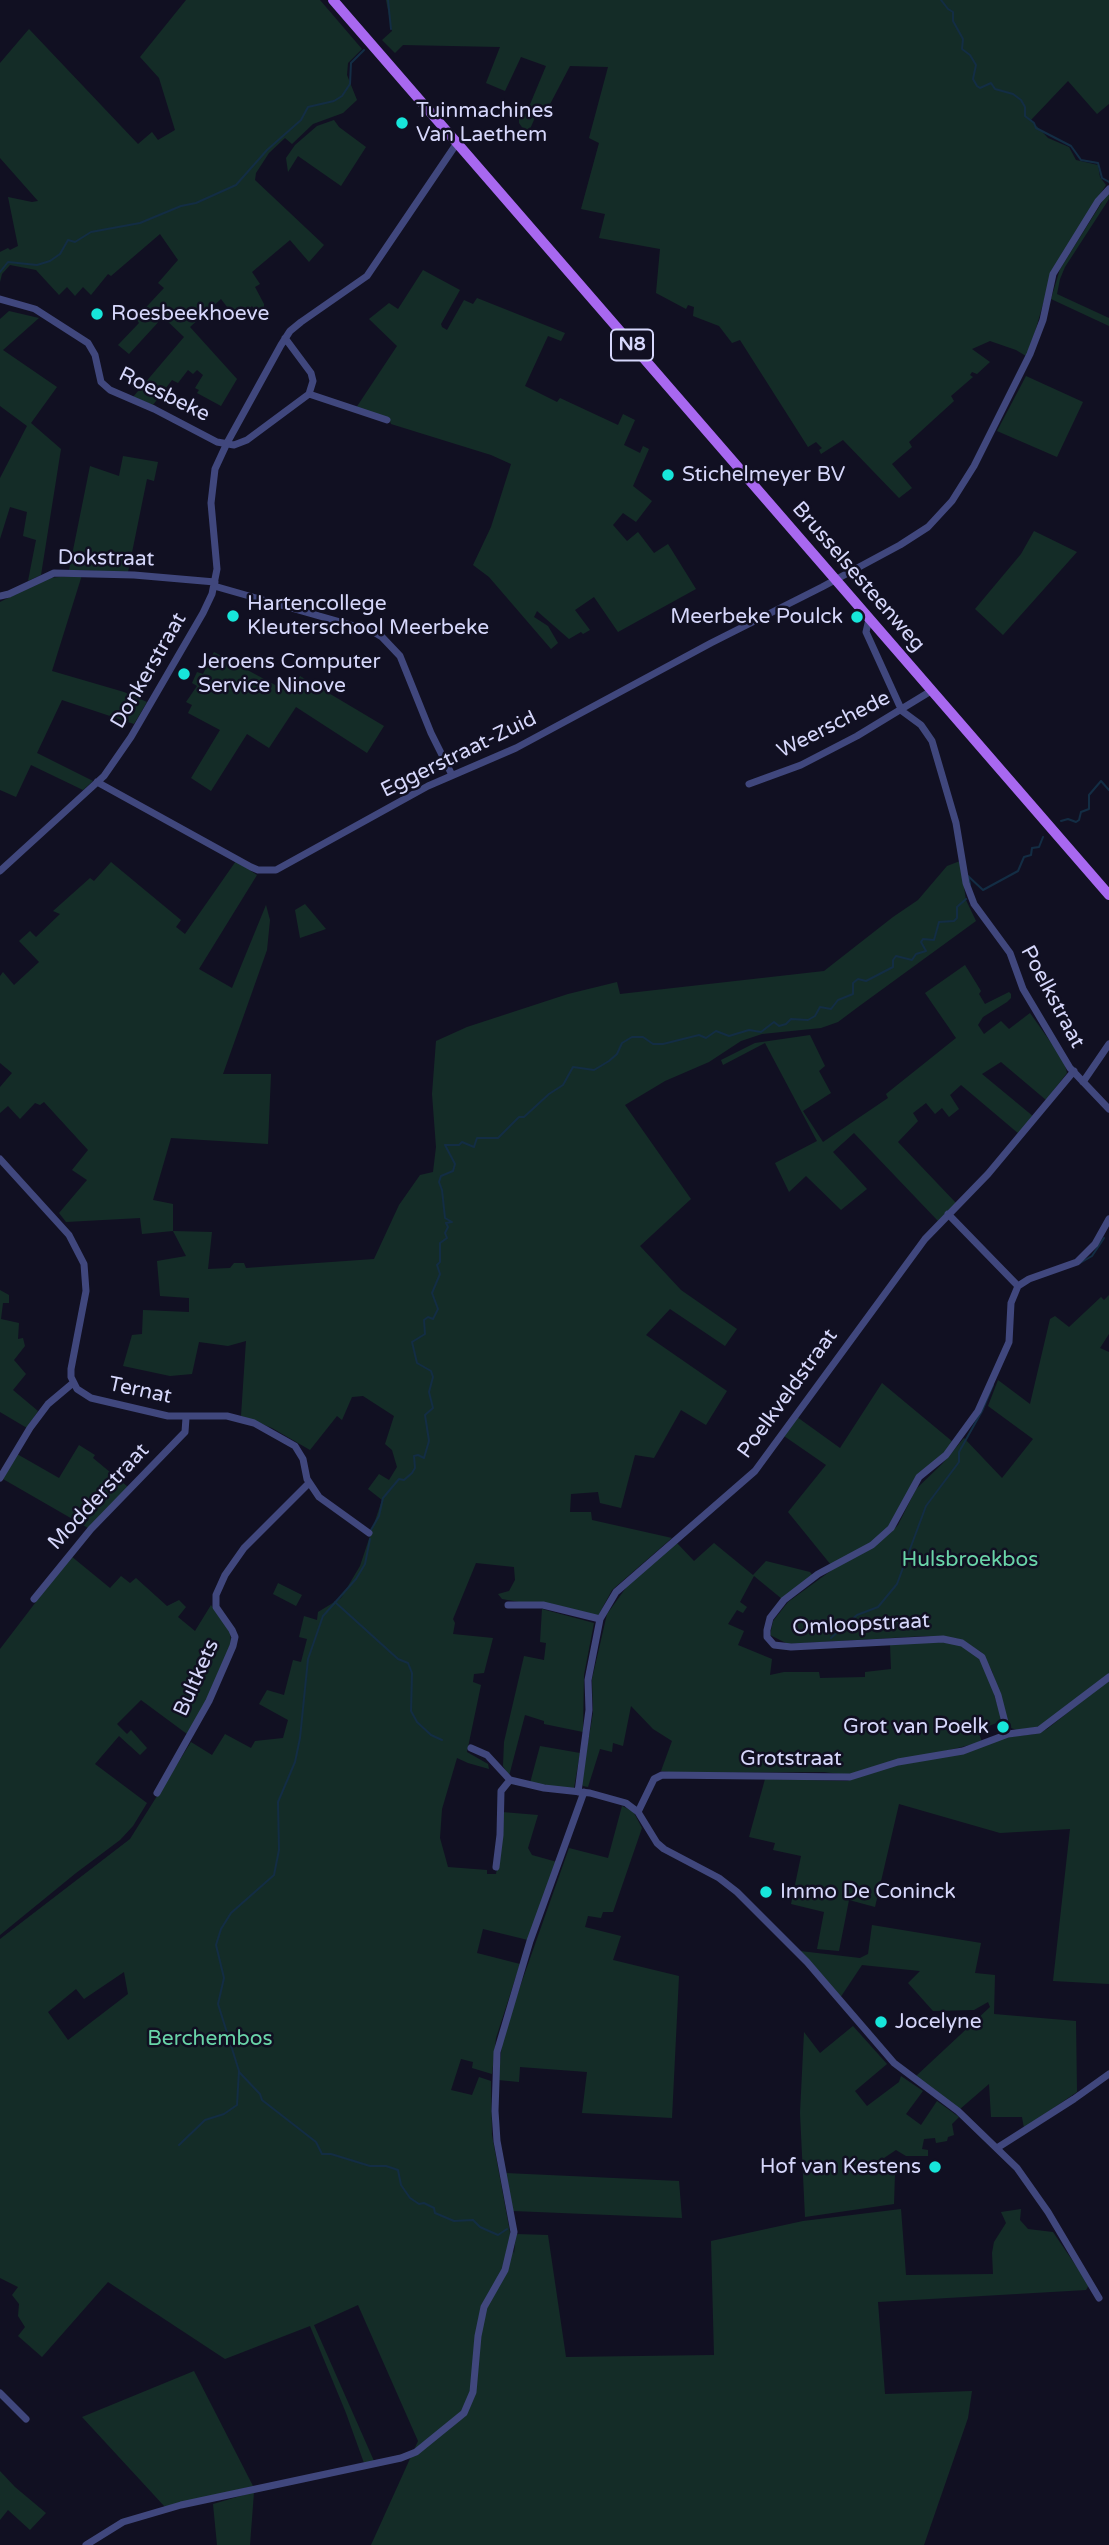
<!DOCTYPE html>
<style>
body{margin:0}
canvas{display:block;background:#111022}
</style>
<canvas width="1109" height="2545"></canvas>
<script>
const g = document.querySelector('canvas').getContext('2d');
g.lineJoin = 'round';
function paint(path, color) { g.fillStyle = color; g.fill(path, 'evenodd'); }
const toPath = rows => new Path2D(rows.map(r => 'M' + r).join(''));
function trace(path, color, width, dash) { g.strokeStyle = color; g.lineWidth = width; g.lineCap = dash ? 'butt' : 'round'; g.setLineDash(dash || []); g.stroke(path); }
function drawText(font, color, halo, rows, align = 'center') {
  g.font = font + ' "Varela Round",sans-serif'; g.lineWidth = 5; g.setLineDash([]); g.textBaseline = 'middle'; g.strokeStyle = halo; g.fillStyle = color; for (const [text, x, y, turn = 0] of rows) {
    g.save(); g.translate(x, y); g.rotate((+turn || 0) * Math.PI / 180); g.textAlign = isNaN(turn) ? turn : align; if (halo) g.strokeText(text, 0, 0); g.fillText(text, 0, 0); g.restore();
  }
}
paint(toPath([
 [186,0,320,0,362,49,348,63,347,75,357,100,343,113,313,124,292,144,285,138,269,153,256,173,255,180,324,245,309,262,290,240,252,272,260,284,255,287,264,304,264,314,260,316,252,306,237,320,221,299,190,327,237,379,221,406,197,393,199,390,195,388,203,375,197,370,193,374,188,370,178,383,172,380,153,405,133,397,184,337,163,317,129,354,118,345,139,323,136,318,164,288,158,283,178,260,160,234,111,276,108,274,91,295,83,287,75,296,67,287,59,295,36,270,10,265,2,274,0,282,0,252,8,248,10,250,18,246,8,197,32,202,38,201,0,158,0,63,29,29,138,144,152,132,158,140,175,130,159,78,140,57],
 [386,0,1109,0,1109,104,1097,114,1068,81,1031,120,1048,138,1069,147,1076,160,1098,165,1100,177,1106,185,1053,269,1033,339,1026,356,1016,350,990,341,972,349,990,362,977,374,972,372,970,375,973,377,951,396,954,401,909,442,912,447,892,464,912,488,899,498,843,440,821,454,819,450,822,448,816,442,808,447,740,340,732,343,719,326,693,316,694,307,688,305,686,309,656,293,660,249,599,238,605,214,581,209,599,143,589,138,608,67,570,66,548,108,540,106,530,129,524,130,519,123,519,112,526,114,546,66,521,57,505,91,486,83,500,47,403,45,395,53,382,40,392,31],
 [334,120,339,127,366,147,341,186,298,156,288,172,286,158,295,145,317,126],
 [1109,191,1109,199,1065,267,1060,279,1057,294,1109,318,1109,326,1051,299,1060,269],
 [423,270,460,290,441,324,442,327,447,330,464,300,473,304,477,298,565,333,561,341,548,336,525,386,557,402,560,398,618,425,623,414,635,420,624,445,640,453,643,446,649,449,633,486,652,501,636,522,623,513,613,525,627,541,638,532,654,553,668,544,696,589,618,632,594,597,575,610,590,630,583,634,581,632,569,639,537,611,534,617,548,626,558,643,551,649,489,577,473,565,491,527,511,464,491,455,391,424,389,419,356,408,397,346,369,319,389,303,398,309],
 [9,311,39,318,3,350,57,387,31,423,61,449,41,575,28,581,36,540,23,536,27,512,10,507,0,539,0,478,27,426,0,406,0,319],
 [1026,376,1083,402,1057,457,997,431],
 [123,456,158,462,154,481,147,479,128,572,69,570,90,466,119,476],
 [1034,531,1077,552,1003,635,975,609,1021,554],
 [82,575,52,671,124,692,147,702,134,724,62,700,37,753,93,781,83,790,31,765,16,797,0,790,0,602,48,578],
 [214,652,290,693,300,676,384,726,367,753,296,707,269,748,247,734,211,791,191,778,220,730,188,713,192,705,186,702,197,686,192,683,197,672,203,674],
 [236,861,257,875,199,969,232,988,266,905,270,920,267,950,223,1074,271,1074,268,1144,171,1138,153,1200,173,1204,173,1231,212,1232,208,1269,230,1268,234,1263,244,1263,246,1268,374,1259,399,1205,420,1175,433,1172,436,1147,432,1094,436,1041,467,1027,568,994,617,982,620,994,824,971,893,917,918,900,947,866,960,861,966,900,976,921,858,1007,838,1022,821,1028,762,1034,741,1041,709,1062,665,1081,625,1105,691,1199,640,1246,681,1290,737,1329,725,1346,670,1309,646,1335,727,1391,706,1425,681,1410,654,1458,635,1455,621,1508,600,1503,598,1492,571,1494,570,1512,591,1512,592,1520,672,1538,612,1590,598,1616,502,1599,498,1594,509,1591,515,1580,514,1567,476,1563,453,1619,455,1623,453,1634,493,1638,484,1673,474,1674,473,1682,481,1685,467,1752,488,1764,489,1769,468,1763,457,1758,442,1809,440,1838,448,1867,487,1870,487,1874,496,1874,500,1851,502,1812,538,1815,528,1848,532,1855,557,1862,528,1940,483,1929,477,1953,520,1964,496,2038,492,2074,472,2068,473,2062,461,2059,451,2090,472,2095,479,2077,491,2081,492,2135,514,2254,516,2234,548,2235,566,2357,714,2355,711,2241,803,2221,901,2209,906,2275,993,2274,992,2253,994,2242,1006,2223,1001,2212,1021,2209,1020,2220,1028,2229,1053,2232,1089,2285,1086,2290,878,2302,885,2394,972,2391,968,2418,924,2545,371,2545,418,2441,358,2305,314,2325,374,2461,364,2463,346,2413,310,2326,225,2359,108,2282,42,2357,18,2336,25,2327,18,2316,19,2304,12,2295,18,2287,0,2278,0,1939,130,1839,191,1742,212,1755,225,1734,251,1748,255,1741,283,1738,288,1720,259,1704,267,1690,284,1695,293,1660,301,1662,307,1639,299,1637,304,1616,317,1620,318,1612,341,1598,360,1566,382,1500,368,1489,379,1474,389,1480,397,1467,392,1450,385,1444,394,1416,363,1396,352,1397,342,1420,337,1416,310,1450,272,1428,241,1416,246,1341,228,1346,199,1342,192,1374,170,1376,123,1366,132,1335,142,1334,143,1310,189,1312,189,1298,160,1296,157,1261,186,1256,173,1231,142,1234,140,1218,66,1222,59,1213,87,1180,72,1170,88,1150,44,1102,40,1105,35,1103,20,1119,8,1106,0,1113,0,1087,12,1073,0,1063,0,976,3,972,14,985,39,962,19,941,30,931,36,937,60,914,53,911,90,878,94,881,111,862,181,920,176,927,185,934],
 [124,1972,128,1994,68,2040,48,2012,76,1989,84,1999],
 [305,904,326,929,300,938,295,910],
 [965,965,981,991,979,994,985,1004,1009,992,1011,994,1011,998,1007,1002,983,1017,978,1025,984,1034,1001,1021,1009,1029,1030,1013,1064,1061,1067,1073,1046,1100,1001,1062,982,1074,1034,1117,1019,1134,961,1085,950,1095,959,1109,949,1117,942,1108,935,1114,926,1103,913,1113,918,1121,898,1142,956,1203,938,1221,854,1133,833,1152,867,1189,841,1210,806,1176,789,1192,775,1163,817,1141,765,1043,723,1065,721,1060,755,1043,810,1035,825,1066,819,1071,831,1093,803,1111,823,1142,888,1098,886,1094,956,1038,925,993],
 [0,1290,9,1295,9,1303,3,1303,1,1319,19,1323,18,1339,23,1338,25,1346,14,1360,26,1374,13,1390,38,1411,27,1428,0,1412],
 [1109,1295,1109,1334,1100,1348,1109,1352,1109,1675,1039,1727,1017,1730,1011,1728,1008,1722,992,1671,981,1652,959,1639,925,1636,788,1644,770,1635,773,1621,788,1602,836,1567,889,1534,898,1525,916,1489,942,1464,964,1438,1002,1478,1033,1439,988,1406,998,1380,1030,1404,1050,1319,1055,1316,1069,1327,1101,1297,1104,1300],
 [882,1383,953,1442,942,1457,927,1467,892,1524,872,1542,831,1565,788,1512,826,1465,784,1436,797,1417,840,1448],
 [79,1445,95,1455,93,1458,128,1487,88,1528,3,1479,17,1454,59,1478],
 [676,1542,694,1561,714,1543,753,1575,766,1561,810,1572,813,1576,782,1599,754,1576,740,1602,747,1607,743,1613,737,1610,728,1624,744,1631,738,1645,772,1659,770,1675,784,1672,819,1672,820,1678,865,1677,865,1672,891,1669,890,1644,945,1642,958,1644,978,1656,990,1680,1002,1721,978,1730,982,1742,847,1775,824,1772,677,1773,661,1771,672,1741,653,1729,631,1706,623,1746,613,1743,612,1752,600,1749,588,1787,583,1786,581,1783,593,1713,592,1679,607,1614,628,1585],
 [71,1556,110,1588,121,1576,130,1583,136,1578,167,1606,179,1600,186,1607,178,1617,195,1631,211,1605,230,1631,231,1644,208,1697,187,1734,141,1700,117,1724,127,1734,131,1730,147,1748,140,1755,119,1736,95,1764,147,1803,133,1826,120,1840,76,1873,0,1935,0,1649],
 [278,1583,302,1595,296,1606,273,1594],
 [542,1609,594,1623,584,1675,583,1732,544,1724,544,1721,525,1715,509,1776,503,1766,504,1742,524,1656,544,1660,546,1643,540,1642],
 [1109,1680,1109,1984,1053,1981,1070,1829,1000,1833,899,1804,875,1907,849,1900,839,1951,817,1949,824,1912,791,1904,801,1856,773,1850,775,1843,749,1837,765,1779,847,1781,884,1768,1007,1737,1035,1734,1047,1729],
 [540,1746,580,1753,574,1788,571,1790,530,1783],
 [622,1806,633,1811,642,1828,613,1912,603,1912,601,1918,588,1916,585,1927,621,1936,613,1960,679,1976,672,2118,582,2113,587,2072,520,2067,519,2082,498,2080,503,2035,569,1848,608,1858],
 [872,1925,981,1943,975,1973,995,1975,994,2014,1076,2021,1077,2092,1024,2128,1022,2117,991,2117,989,2084,960,2109,915,2077,990,2007,988,2002,974,2010,933,2011,908,1983,920,1971,862,1965,840,1998,800,1951,860,1958,868,1954],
 [853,2026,887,2064,855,2091,867,2106,899,2082,901,2076,923,2091,906,2114,921,2125,937,2101,959,2117,952,2124,954,2135,948,2137,947,2141,936,2143,935,2138,924,2139,922,2149,928,2150,928,2156,906,2156,896,2150,884,2158,888,2170,895,2173,894,2204,805,2217,800,2113,804,2032,820,2053],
 [505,2173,679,2181,682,2218,513,2211],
 [194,2371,253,2486,165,2507,82,2417],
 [0,2471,15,2487,46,2513,30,2530,8,2510,0,2520],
 [254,2492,250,2545,217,2545,213,2504]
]), '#142c27');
trace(toPath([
 [388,0,391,29],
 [941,0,948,9,953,12,953,21,963,39,962,49,970,55,976,65,973,79,977,86,980,88,991,83,995,89,1013,94,1021,100,1025,107,1025,116,1034,123,1036,128,1071,146,1081,160,1098,163,1102,178,1109,182],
 [0,272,8,262,37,265,50,261,60,254,68,240,75,242,91,232,140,223,181,206,196,203,236,185,267,150,301,120,308,107,334,101,342,96,350,84,351,63,364,50],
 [1061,821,1068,819,1076,822,1079,820,1081,812,1089,809,1089,795,1101,781,1109,790],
 [970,884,968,876,983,890,1018,871,1024,857,1031,855,1032,848,1039,847,1043,837],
 [1080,1263,1092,1256,1104,1238],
 [371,1530,379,1516,383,1498,399,1479,404,1480,412,1473,415,1468,414,1456,418,1455,424,1458,429,1441,425,1415,433,1408,429,1392,433,1377,431,1371,417,1363,412,1342,425,1334,424,1320,428,1317,433,1319,438,1309,432,1293,440,1274,437,1265,440,1262,440,1243,447,1238,445,1233,448,1227,446,1223,452,1222,445,1218,442,1190,439,1182,441,1176,453,1171,455,1164,445,1145,459,1145,462,1142,474,1147,477,1138,498,1138,519,1117,524,1117,549,1094,563,1085,573,1067,594,1070,609,1061,617,1054,622,1043,632,1037,643,1037,653,1044,663,1044,699,1035,706,1038,716,1031,729,1036,749,1030,761,1032,774,1022,779,1026,786,1024,791,1019,808,1020,815,1016,820,1007,831,1009,838,1000,853,994,853,983,858,979,866,981,893,967,893,960,896,956,912,960,916,954,926,951,921,942,923,939,934,940,939,922,954,921,957,918,957,907,966,899],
 [335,1602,398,1659,408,1663,412,1673,411,1711,417,1722,431,1735,442,1740],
 [831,1638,857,1615,878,1607,897,1584,926,1506,959,1462,959,1452,982,1411,993,1385],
 [239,2072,260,2094,262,2100,316,2142,322,2154,331,2154,370,2166,386,2166,398,2170,401,2185,410,2198,419,2204,424,2203,434,2208,435,2213,454,2221,473,2220,480,2227,498,2235,507,2229],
 [179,2145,205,2120,224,2114,237,2105,239,2071,218,2004,224,1978,216,1945,221,1929,231,1913,274,1875,279,1850,278,1802,295,1762,300,1738,308,1659,323,1616,356,1579,365,1564,370,1539]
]), '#132d44', 2);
trace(toPath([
 [0,299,35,309,88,343,95,355,101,382,110,390,154,409,217,442,234,445,247,440,309,394,313,381,311,373,285,338],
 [309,394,387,420],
 [214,586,372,631,382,637,400,656,431,733,452,775],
 [0,596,9,594,54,573,134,575,215,582],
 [869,619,866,632,902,711,921,725,932,741,956,823,966,883,974,904,1010,953,1023,989,1070,1068,1109,1109],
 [97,782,251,867,258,870,276,870,428,786,516,748,711,643,822,587,900,545,928,527,952,501,974,466,1030,354,1043,320,1053,274,1098,201,1109,189],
 [749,784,801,765,857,736,931,691],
 [0,871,104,776,131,737,203,613,212,594,217,569,211,503,215,469,227,443,281,345,290,331,301,322,367,276,457,143],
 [1083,1082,1109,1044],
 [0,1159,69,1235,84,1264,86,1291,71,1369,71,1377,77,1389,91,1398,168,1416,227,1416,254,1423,295,1446,303,1459,307,1479,319,1497,369,1533],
 [948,1214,1018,1286],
 [0,1478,30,1428,48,1404,73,1383],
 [34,1599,91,1529,185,1432,186,1418],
 [508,1605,543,1605,600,1619],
 [1008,1734,998,1695,982,1657,962,1643,943,1639,791,1647,774,1645,767,1637,767,1630,770,1618,784,1600,818,1574,872,1545,891,1528,919,1477,946,1455,978,1411,1009,1342,1011,1303,1018,1286,1029,1279,1077,1262,1095,1244,1109,1219],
 [471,1748,487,1755,510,1780,544,1788,590,1793,626,1803,638,1812,657,1843,664,1849,719,1878,737,1892,807,1962,894,2063,958,2111,1017,2168,1048,2212,1099,2298],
 [578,1792,589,1710,588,1680,600,1619,616,1592,755,1471,925,1239,988,1174,1074,1071],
 [157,1793,209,1701,233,1646,235,1637,232,1630,216,1607,216,1595,225,1575,244,1548,309,1483],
 [638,1812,654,1779,662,1775,850,1777,898,1762,963,1751,1008,1734,1039,1730,1109,1677],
 [496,1867,500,1835,501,1791,510,1780],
 [997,2148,1074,2099,1109,2074],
 [0,2393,26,2419],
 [86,2545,123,2522,181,2505,401,2458,416,2452,464,2413,473,2392,478,2336,484,2307,505,2270,514,2232,497,2141,495,2111,497,2052,530,1941,584,1792]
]), '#40477d', 7);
trace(toPath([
 [333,0,1109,895]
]), '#a868f0', 10);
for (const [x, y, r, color] of [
 [402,123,7,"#17e6da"],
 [97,314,7,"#17e6da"],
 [668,475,7,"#17e6da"],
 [233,616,7,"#17e6da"],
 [857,617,7,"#17e6da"],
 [184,674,7,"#17e6da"],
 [1003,1727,7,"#17e6da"],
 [766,1892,7,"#17e6da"],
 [881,2022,7,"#17e6da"],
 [935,2167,7,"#17e6da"]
]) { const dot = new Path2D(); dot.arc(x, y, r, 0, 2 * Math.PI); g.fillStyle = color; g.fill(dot); trace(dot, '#111022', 2.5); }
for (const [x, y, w] of [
 [632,345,42]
]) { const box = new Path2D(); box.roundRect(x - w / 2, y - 15.5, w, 31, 5); g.fillStyle = '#111022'; g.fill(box); trace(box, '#d6d7fb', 2); }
drawText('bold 19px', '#d6d7fb', null, [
 ["N8",632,345]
]);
drawText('21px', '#d6d7fb', '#111022', [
 ["Tuinmachines",416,111],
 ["Van Laethem",416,135],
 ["Roesbeekhoeve",111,314],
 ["Stichelmeyer BV",682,475],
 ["Hartencollege",247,604],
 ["Kleuterschool Meerbeke",247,628],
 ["Meerbeke Poulck",843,617,"right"],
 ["Jeroens Computer",198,662],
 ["Service Ninove",198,686],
 ["Grot van Poelk",989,1727,"right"],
 ["Immo De Coninck",780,1892],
 ["Jocelyne",895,2022],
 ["Hof van Kestens",921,2167,"right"]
], 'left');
drawText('21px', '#d6d7fb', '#111022', [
 ["Roesbeke",164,395,26],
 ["Dokstraat",106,559,1],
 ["Brusselsesteenweg",858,577,49],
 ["Donkerstraat",149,671,-60],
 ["Weerschede",834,725,-27],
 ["Eggerstraat-Zuid",459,755,-26],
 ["Poelkstraat",1052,997,62],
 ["Ternat",140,1391,12],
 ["Poelkveldstraat",788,1394,-54],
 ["Modderstraat",99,1497,-47],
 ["Omloopstraat",861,1625,-3],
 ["Bultkets",197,1678,-66],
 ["Grotstraat",791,1759]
]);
drawText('21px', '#69d4a8', '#111022', [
 ["Hulsbroekbos",970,1560],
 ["Berchembos",210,2039]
]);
</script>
